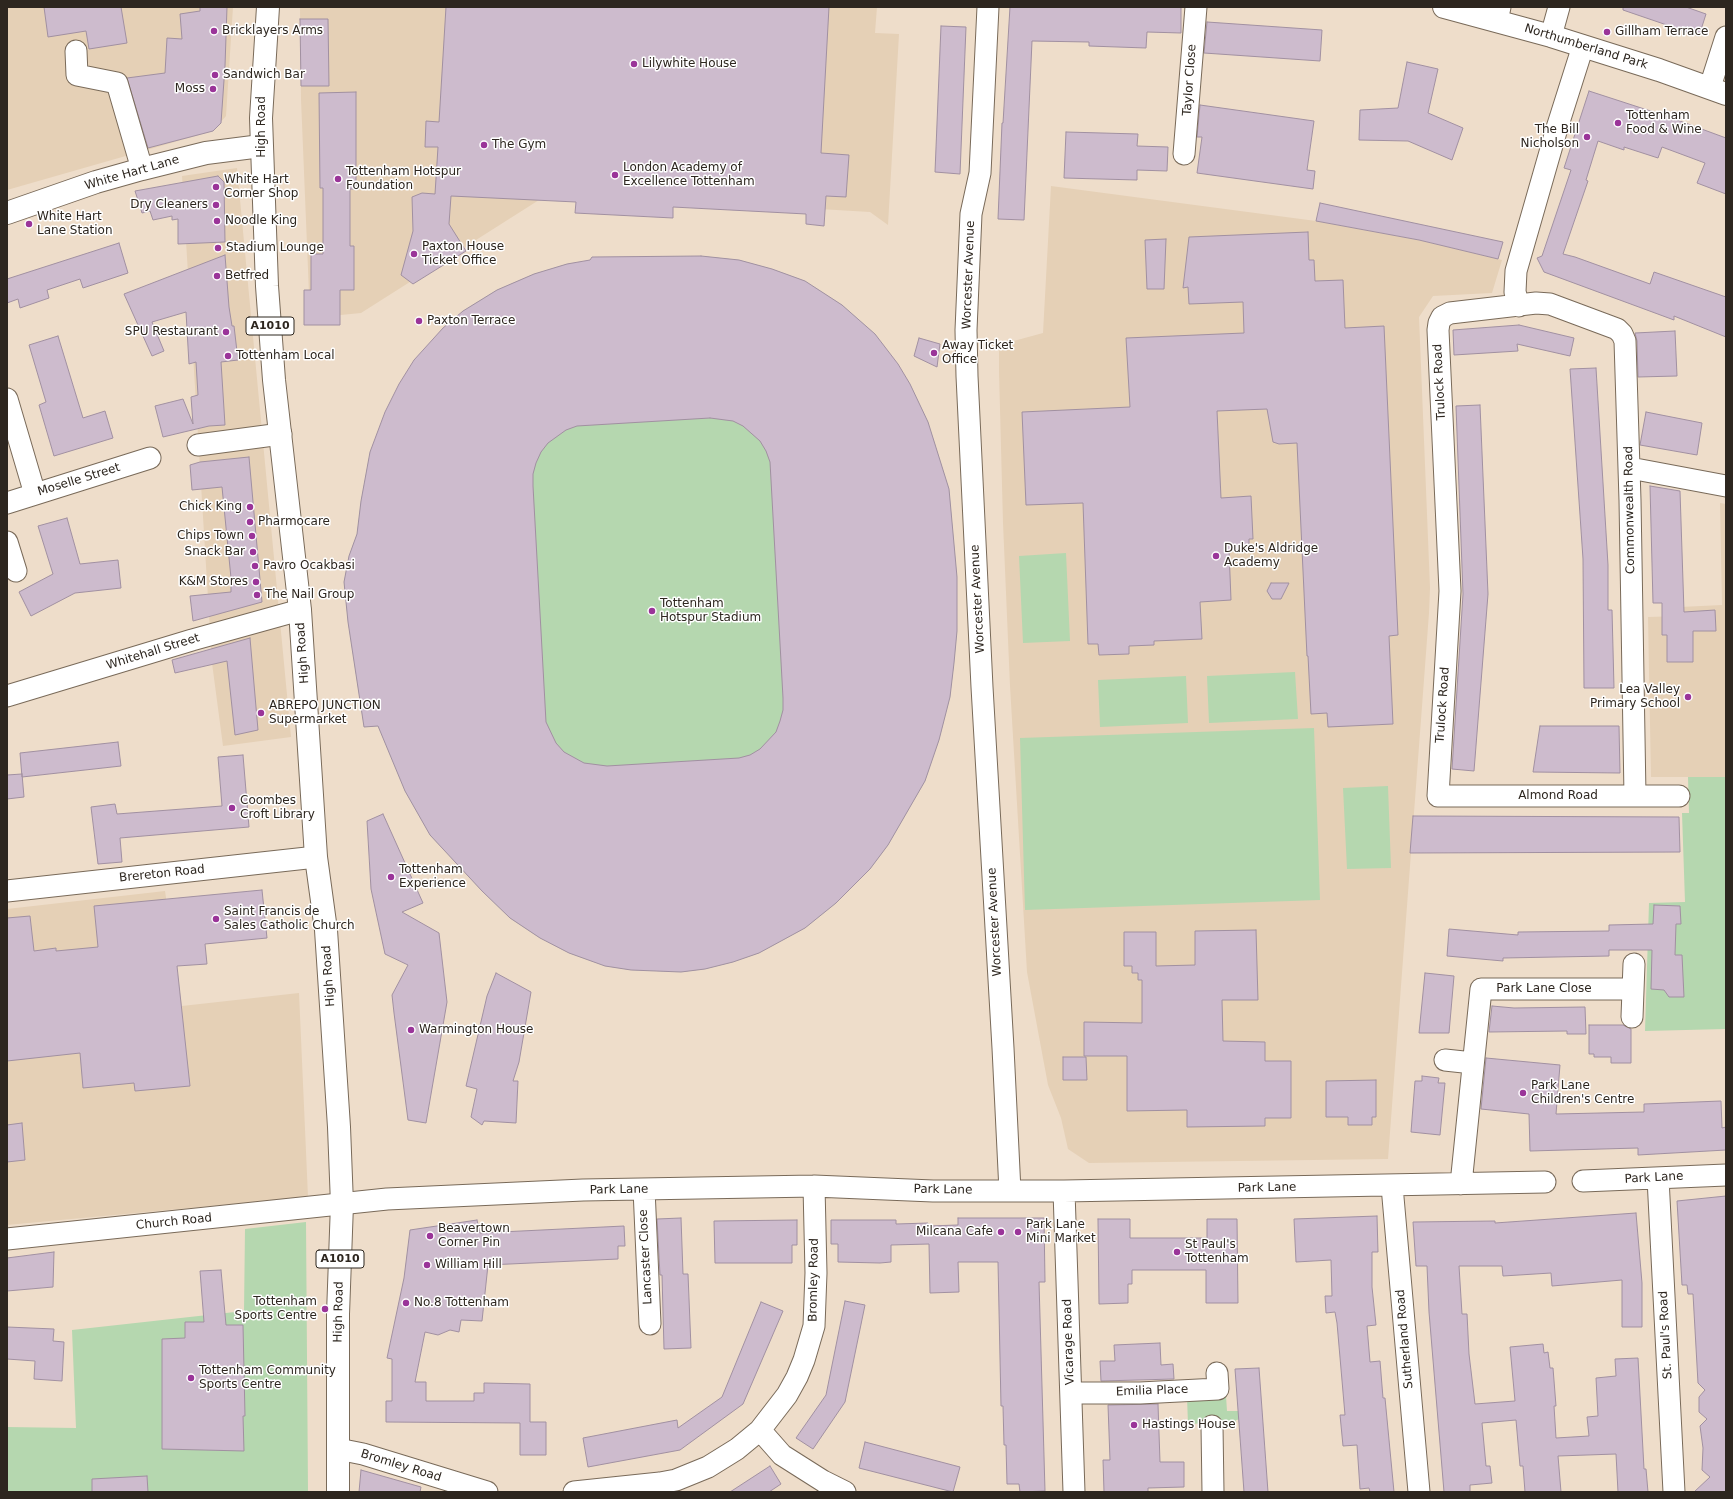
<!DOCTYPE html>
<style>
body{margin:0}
#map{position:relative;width:1733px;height:1499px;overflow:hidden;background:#eeddca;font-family:"DejaVu Sans",sans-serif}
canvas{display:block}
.frame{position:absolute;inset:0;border:8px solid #2d261f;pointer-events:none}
</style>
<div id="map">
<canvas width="1733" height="1499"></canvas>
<div class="frame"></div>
</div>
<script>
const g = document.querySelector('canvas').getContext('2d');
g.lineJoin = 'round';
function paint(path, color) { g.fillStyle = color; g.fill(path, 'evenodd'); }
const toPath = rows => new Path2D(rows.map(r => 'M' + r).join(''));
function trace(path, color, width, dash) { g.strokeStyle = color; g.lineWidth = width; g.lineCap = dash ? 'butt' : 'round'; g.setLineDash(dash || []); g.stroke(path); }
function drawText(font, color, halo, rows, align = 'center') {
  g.font = font + ' "DejaVu Sans",sans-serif'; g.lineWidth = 3; g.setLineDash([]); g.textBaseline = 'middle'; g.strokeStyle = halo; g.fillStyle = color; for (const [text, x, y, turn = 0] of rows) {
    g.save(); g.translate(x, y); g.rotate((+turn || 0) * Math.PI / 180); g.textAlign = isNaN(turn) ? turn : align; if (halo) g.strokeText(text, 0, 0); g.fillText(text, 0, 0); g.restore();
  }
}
paint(toPath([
 [7,7,233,7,226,116,213,131,7,190],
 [300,7,877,7,875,33,899,34,888,225,870,212,550,193,361,313,310,318,301,99],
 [237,168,291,737,223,746,212,663,182,176],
 [1051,186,1316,221,1419,240,1502,260,1492,293,1433,296,1419,317,1430,588,1429,613,1388,1159,1089,1163,1068,1149,1061,1118,1048,1085,1027,972,1010,686,1003,523,999,371,999,345,1043,333],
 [1720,503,1726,504,1726,777,1651,777,1648,617,1680,616,1680,607,1722,605],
 [165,891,182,1006,299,993,308,1197,7,1225,7,909]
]), '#e5d0b6');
paint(toPath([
 [701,256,739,260,772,269,805,281,842,305,875,334,910,384,928,422,949,489,957,577,957,631,954,663,950,697,939,740,925,781,888,845,870,869,836,903,805,928,759,953,733,962,705,969,681,972,631,970,605,966,569,953,540,938,510,918,482,891,430,835,405,791,378,726,364,727,348,622,344,582,349,556,357,534,361,501,370,452,463,311,497,290,534,274,567,264,625,257],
 [1066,553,1070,641,1023,643,1019,556],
 [1295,672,1298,719,1209,723,1207,676],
 [1186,676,1188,723,1100,727,1098,680],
 [1314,728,1320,900,1025,910,1020,738],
 [1688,777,1726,777,1726,1029,1645,1031,1649,903,1685,902,1682,813,1689,813],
 [1388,786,1391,868,1347,869,1343,788],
 [306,1222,308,1492,7,1492,7,1427,76,1428,72,1330,244,1311,245,1229],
 [1226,1396,1227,1411,1243,1411,1243,1419,1236,1420,1236,1422,1188,1424,1187,1397]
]), '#b5d7af');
const building = toPath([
 [44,7,121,7,127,43,89,49,86,31,48,37,44,7],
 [200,7,227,7,225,66,221,123,213,131,148,148,127,78,165,73,167,38,182,39,180,14,200,11,200,7],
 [446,7,829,7,821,153,849,155,846,197,826,196,824,226,806,224,806,214,673,207,673,218,575,213,576,202,451,196,449,224,466,251,413,284,401,275,413,231,412,197,422,193,435,194,438,147,425,147,426,121,439,122,446,7],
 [1010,7,1181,7,1181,33,1147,32,1146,48,1089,46,1089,42,1032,41,1024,220,998,219,1002,123,1003,123,1010,7],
 [1623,7,1686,7,1706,14,1699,36,1623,10,1623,7],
 [300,19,328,19,329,86,301,86,300,19],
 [1207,22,1322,30,1320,61,1204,53,1207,22],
 [941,26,966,27,960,174,935,172,941,26],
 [1407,62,1438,69,1428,113,1463,128,1452,160,1408,141,1359,140,1360,110,1398,108,1407,62],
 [1589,91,1669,117,1726,138,1726,194,1697,183,1705,163,1662,147,1658,158,1624,147,1624,150,1598,141,1586,180,1588,181,1563,254,1575,257,1650,284,1654,272,1726,297,1726,337,1674,316,1674,320,1544,272,1537,258,1542,256,1571,170,1564,168,1589,91],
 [356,92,356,189,350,189,350,246,354,246,354,290,340,290,340,325,304,325,304,290,311,290,311,254,323,254,323,188,320,188,319,93,356,92],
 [1200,105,1314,121,1307,170,1315,171,1313,189,1197,173,1202,137,1197,137,1200,105],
 [1066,132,1138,134,1137,146,1168,147,1167,171,1137,170,1137,180,1064,178,1066,132],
 [218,176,224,182,225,242,178,244,178,219,172,220,172,216,153,220,150,211,142,213,135,191,218,176],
 [1320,203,1503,242,1498,259,1419,240,1316,221,1320,203],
 [1308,232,1309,260,1314,260,1315,281,1343,280,1345,328,1384,326,1398,635,1389,636,1393,724,1328,727,1327,713,1311,714,1308,656,1307,656,1297,443,1279,444,1273,442,1267,409,1217,411,1221,498,1251,496,1253,539,1249,539,1249,549,1229,550,1231,600,1200,602,1202,639,1154,641,1154,645,1129,646,1129,654,1099,655,1098,644,1088,644,1083,503,1026,505,1022,412,1130,407,1126,338,1244,333,1243,302,1189,304,1188,287,1183,288,1189,237,1308,232],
 [1166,239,1164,289,1147,289,1145,240,1166,239],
 [119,243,128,273,83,288,80,279,47,290,49,298,20,308,18,299,7,303,7,279,119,243],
 [225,255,229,307,232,326,234,326,238,360,221,362,225,425,209,426,163,437,155,406,183,399,193,424,191,397,198,395,196,362,189,364,186,312,152,322,164,351,152,356,124,294,225,255],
 [701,256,739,260,772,269,805,281,842,305,875,334,898,364,910,384,928,422,949,489,957,577,957,631,954,663,950,697,939,740,925,781,888,845,870,869,836,903,805,928,759,953,733,962,705,969,681,972,631,970,605,966,569,953,540,938,510,918,482,891,430,835,405,791,378,726,364,727,348,622,344,582,349,556,357,534,361,501,370,452,385,412,399,384,414,360,443,328,463,311,497,290,534,274,567,264,590,260,592,257,701,256],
 [710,418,733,421,743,426,760,441,766,451,770,462,783,698,783,710,780,721,776,732,760,749,750,755,739,758,607,766,584,763,564,752,556,743,546,722,533,486,533,474,536,463,541,452,548,443,566,430,577,426,710,418],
 [1519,325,1574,338,1570,356,1517,344,1518,351,1454,355,1453,330,1519,325],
 [1675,331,1677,376,1638,377,1637,341,1635,333,1675,331],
 [58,336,83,418,105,411,113,438,54,456,39,405,46,402,29,345,58,336],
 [919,338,940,344,937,367,914,356,919,338],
 [1596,368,1608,565,1608,610,1612,610,1614,688,1584,688,1583,559,1570,369,1596,368],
 [1480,405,1488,594,1474,771,1452,769,1463,594,1456,406,1480,405],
 [1646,412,1702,423,1697,455,1640,445,1646,412],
 [249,457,262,602,193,621,190,596,231,592,231,578,222,487,192,490,190,465,200,462,249,457],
 [1650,486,1680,491,1684,612,1715,610,1716,631,1693,631,1693,662,1667,662,1667,635,1662,635,1662,603,1653,603,1650,486],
 [67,518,80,564,118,560,121,588,75,593,31,616,19,592,53,574,38,526,67,518],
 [1271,583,1289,583,1281,599,1272,599,1267,591,1271,583],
 [250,638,258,730,235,735,227,661,175,673,172,660,250,638],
 [1540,726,1619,726,1620,773,1533,772,1540,726],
 [118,742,121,766,22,777,20,753,118,742],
 [243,755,249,827,120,838,122,862,98,864,91,807,115,804,117,814,222,806,218,757,243,755],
 [22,774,24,797,7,799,7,775,22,774],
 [383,814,423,903,402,912,439,933,447,1002,426,1123,408,1120,394,1013,392,995,408,965,385,954,371,889,367,821,383,814],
 [1413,816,1679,817,1680,852,1410,853,1413,816],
 [262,890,267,938,205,944,207,964,177,966,190,1086,135,1091,134,1083,83,1088,80,1053,7,1061,7,918,30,916,34,951,56,948,56,951,98,947,94,906,262,890],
 [1654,905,1680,906,1681,924,1676,924,1675,955,1682,955,1684,997,1669,997,1664,990,1651,989,1652,950,1609,950,1609,956,1503,958,1503,961,1447,956,1449,929,1518,935,1518,932,1609,931,1609,925,1653,924,1654,905],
 [1256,930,1258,1000,1222,1000,1223,1041,1265,1042,1265,1061,1291,1061,1291,1118,1265,1118,1265,1126,1187,1127,1187,1110,1127,1111,1127,1056,1084,1056,1084,1022,1142,1023,1142,980,1138,980,1138,973,1132,973,1132,966,1124,966,1124,932,1156,932,1156,966,1195,965,1195,931,1256,930],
 [496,973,531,992,519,1062,513,1081,518,1081,516,1123,484,1121,482,1125,471,1117,477,1089,466,1086,487,996,496,973],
 [1425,973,1454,976,1449,1033,1419,1033,1425,973],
 [1492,1006,1514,1008,1585,1007,1586,1034,1567,1034,1567,1031,1489,1032,1492,1006],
 [1589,1025,1623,1025,1631,1029,1631,1063,1611,1063,1611,1057,1594,1057,1594,1054,1589,1054,1589,1025],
 [1063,1057,1086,1057,1087,1080,1063,1080,1063,1057],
 [1486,1058,1560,1065,1556,1114,1644,1112,1644,1104,1721,1101,1722,1128,1726,1127,1726,1150,1638,1155,1638,1148,1530,1151,1529,1114,1481,1109,1486,1058],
 [1422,1076,1439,1078,1438,1083,1445,1083,1440,1135,1411,1132,1415,1081,1422,1081,1422,1076],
 [1376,1080,1376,1117,1372,1117,1372,1125,1348,1125,1348,1117,1326,1117,1326,1081,1376,1080],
 [22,1123,25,1160,7,1162,7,1125,22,1123],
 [1726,1196,1726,1492,1694,1492,1710,1477,1702,1470,1703,1448,1700,1426,1707,1419,1699,1412,1699,1397,1705,1390,1698,1383,1693,1294,1688,1294,1687,1285,1682,1285,1677,1201,1726,1196],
 [1636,1213,1642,1283,1642,1327,1622,1327,1622,1280,1552,1286,1551,1273,1503,1276,1502,1266,1459,1266,1462,1314,1467,1314,1469,1354,1475,1404,1515,1401,1510,1347,1543,1344,1544,1353,1548,1352,1550,1368,1553,1368,1556,1406,1554,1406,1556,1438,1589,1436,1587,1417,1598,1416,1596,1378,1616,1376,1615,1359,1638,1358,1644,1469,1646,1469,1648,1492,1618,1492,1616,1454,1558,1456,1561,1492,1525,1492,1523,1466,1520,1466,1516,1420,1482,1423,1486,1466,1490,1466,1492,1483,1470,1485,1470,1492,1444,1492,1429,1312,1427,1266,1416,1266,1413,1222,1495,1221,1495,1223,1636,1213],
 [1377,1216,1378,1252,1372,1252,1372,1287,1376,1325,1367,1326,1370,1362,1380,1361,1383,1398,1385,1398,1394,1492,1370,1492,1369,1488,1360,1489,1357,1445,1343,1446,1340,1415,1345,1415,1337,1323,1335,1312,1326,1313,1325,1296,1332,1296,1331,1260,1296,1262,1294,1219,1377,1216],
 [681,1218,683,1274,688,1274,691,1348,664,1349,662,1275,660,1275,657,1219,681,1218],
 [958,1218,1044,1218,1045,1282,1039,1282,1045,1491,1020,1492,1019,1484,1007,1484,1006,1445,1004,1445,1003,1406,1001,1406,998,1262,958,1262,959,1292,930,1293,929,1244,891,1245,891,1262,880,1263,838,1262,838,1244,831,1244,831,1220,896,1220,896,1224,928,1223,928,1226,958,1225,958,1218],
 [1098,1219,1130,1219,1130,1238,1207,1238,1207,1219,1237,1219,1238,1303,1206,1303,1206,1270,1132,1270,1132,1284,1128,1284,1128,1303,1099,1304,1098,1219],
 [477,1220,480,1233,624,1226,625,1246,618,1246,618,1259,488,1265,482,1321,461,1320,459,1332,450,1330,438,1335,425,1332,415,1382,426,1382,426,1401,474,1401,474,1393,484,1393,484,1383,530,1384,530,1422,546,1422,546,1455,520,1455,520,1423,386,1422,386,1401,392,1401,392,1359,387,1358,404,1278,410,1230,477,1220],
 [797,1220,797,1245,792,1245,792,1263,715,1263,714,1221,797,1220],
 [54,1252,53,1287,7,1291,7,1258,54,1252],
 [221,1270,226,1325,243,1325,245,1416,243,1416,244,1451,162,1449,162,1339,185,1338,185,1322,204,1322,200,1271,221,1270],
 [845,1301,865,1305,845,1402,813,1449,796,1438,826,1395,845,1301],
 [761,1302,783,1311,743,1404,680,1450,588,1467,583,1438,677,1420,678,1428,722,1397,761,1302],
 [7,1327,54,1329,53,1341,64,1342,62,1381,34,1379,35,1361,7,1359,7,1327],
 [1160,1343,1161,1365,1173,1364,1174,1379,1101,1381,1100,1361,1115,1361,1114,1345,1160,1343],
 [1259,1368,1268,1492,1244,1492,1235,1369,1259,1368],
 [1158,1404,1160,1462,1184,1462,1184,1487,1148,1488,1148,1492,1104,1492,1103,1460,1110,1460,1108,1405,1158,1404],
 [865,1442,960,1467,953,1492,859,1468,865,1442],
 [770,1466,781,1484,769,1492,730,1492,770,1466],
 [361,1470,421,1487,420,1492,359,1492,361,1470],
 [147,1476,148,1492,92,1492,92,1479,147,1476]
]);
paint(building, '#cdbbcd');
trace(building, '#a190a1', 1);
const minor = toPath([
 [988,7,980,173,971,214,966,330,967,376,982,687,1003,1048,1010,1191],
 [1497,21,1500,7],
 [1551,36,1559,7],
 [76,51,77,75,117,83,142,169],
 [1710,87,1726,37],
 [1184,154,1196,7],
 [1519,306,1515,292,1516,271,1557,128,1583,46],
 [7,399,35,494],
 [198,445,281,434],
 [1630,468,1726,486],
 [7,503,150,458],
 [7,542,16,571],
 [7,696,192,640,300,610],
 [1635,796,1630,500,1625,341,1622,334,1617,329,1550,304,1536,303,1450,313,1442,317,1439,323,1438,330,1450,591,1438,796,1679,796],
 [7,891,316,857],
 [1632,1017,1634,964],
 [1445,1060,1473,1063],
 [1658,1178,1674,1492],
 [1583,1181,1726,1175],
 [1461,1184,1481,989,1633,989],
 [1392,1186,1419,1492],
 [644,1189,650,1324],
 [1064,1191,1074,1492],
 [7,1239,387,1199,583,1190,814,1186,933,1191,1064,1191,1545,1182],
 [1071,1393,1140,1393,1218,1389,1217,1373],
 [1212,1426,1213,1492],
 [760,1430,782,1455,823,1481,845,1492],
 [338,1449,363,1454,487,1492],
 [574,1492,660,1483,676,1480,708,1467,737,1449,760,1430,787,1395,797,1377,804,1360,814,1326,816,1273,814,1186]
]);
const tertiary = toPath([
 [1444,7,1551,36,1659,70,1726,94],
 [7,213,96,182,142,169,206,153,261,146]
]);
const primary = toPath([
 [268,7,261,118,267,286,274,380,300,610,316,857,326,930,339,1127,342,1204,338,1314,338,1492]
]);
trace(minor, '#796a59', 23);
trace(tertiary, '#796a59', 24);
trace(primary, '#796a59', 24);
trace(minor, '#fff', 21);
trace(tertiary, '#fff', 22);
trace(primary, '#fff', 22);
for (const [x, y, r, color] of [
 [214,31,4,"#9a3499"],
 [1607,32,4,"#9a3499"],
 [634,64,4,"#9a3499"],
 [215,75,4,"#9a3499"],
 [213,89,4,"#9a3499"],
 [1618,123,4,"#9a3499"],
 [1587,137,4,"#9a3499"],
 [484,145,4,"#9a3499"],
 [615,175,4,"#9a3499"],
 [338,179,4,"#9a3499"],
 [216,187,4,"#9a3499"],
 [216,205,4,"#9a3499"],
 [217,221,4,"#9a3499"],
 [29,224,4,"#9a3499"],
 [218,248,4,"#9a3499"],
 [414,254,4,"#9a3499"],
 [217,276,4,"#9a3499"],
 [419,321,4,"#9a3499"],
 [226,332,4,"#9a3499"],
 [934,353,4,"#9a3499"],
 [228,356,4,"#9a3499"],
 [250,507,4,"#9a3499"],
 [250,522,4,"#9a3499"],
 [252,536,4,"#9a3499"],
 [253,552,4,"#9a3499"],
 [1216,556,4,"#9a3499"],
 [255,566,4,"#9a3499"],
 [256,582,4,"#9a3499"],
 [257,595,4,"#9a3499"],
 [652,611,4,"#9a3499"],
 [1688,697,4,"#9a3499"],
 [261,713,4,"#9a3499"],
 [232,808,4,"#9a3499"],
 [391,877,4,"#9a3499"],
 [216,919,4,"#9a3499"],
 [411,1030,4,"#9a3499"],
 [1523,1093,4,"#9a3499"],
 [1001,1232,4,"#9a3499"],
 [1018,1232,4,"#9a3499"],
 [430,1236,4,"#9a3499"],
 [1177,1252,4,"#9a3499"],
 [427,1265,4,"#9a3499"],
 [406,1303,4,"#9a3499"],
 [325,1309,4,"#9a3499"],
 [191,1378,4,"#9a3499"],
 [1134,1425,4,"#9a3499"]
]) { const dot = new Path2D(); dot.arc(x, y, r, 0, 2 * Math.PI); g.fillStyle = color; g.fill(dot); trace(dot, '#fff', 1.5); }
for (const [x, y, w] of [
 [270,326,48],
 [340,1259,48]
]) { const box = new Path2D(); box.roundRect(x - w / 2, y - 9, w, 18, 3); g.fillStyle = '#fff'; g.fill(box); trace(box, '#2d261f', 1); }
drawText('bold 11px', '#2d261f', null, [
 ["A1010",270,326],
 ["A1010",340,1259]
]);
drawText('12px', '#2d261f', '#fff', [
 ["Bricklayers Arms",222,31],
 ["Gillham Terrace",1615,32],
 ["Lilywhite House",642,64],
 ["Sandwich Bar",223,75],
 ["Moss",205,89,"right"],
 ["Tottenham",1626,116],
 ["Food & Wine",1626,130],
 ["The Bill",1579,130,"right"],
 ["Nicholson",1579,144,"right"],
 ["The Gym",492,145],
 ["London Academy of",623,168],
 ["Excellence Tottenham",623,182],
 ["Tottenham Hotspur",346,172],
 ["Foundation",346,186],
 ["White Hart",224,180],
 ["Corner Shop",224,194],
 ["Dry Cleaners",208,205,"right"],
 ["White Hart",37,217],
 ["Lane Station",37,231],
 ["Noodle King",225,221],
 ["Paxton House",422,247],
 ["Ticket Office",422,261],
 ["Stadium Lounge",226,248],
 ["Betfred",225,276],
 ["Paxton Terrace",427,321],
 ["SPU Restaurant",218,332,"right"],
 ["Away Ticket",942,346],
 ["Office",942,360],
 ["Tottenham Local",236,356],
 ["Chick King",242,507,"right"],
 ["Pharmocare",258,522],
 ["Chips Town",244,536,"right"],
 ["Duke's Aldridge",1224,549],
 ["Academy",1224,563],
 ["Snack Bar",245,552,"right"],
 ["Pavro Ocakbasi",263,566],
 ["K&M Stores",248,582,"right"],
 ["The Nail Group",265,595],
 ["Tottenham",660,604],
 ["Hotspur Stadium",660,618],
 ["Lea Valley",1680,690,"right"],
 ["Primary School",1680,704,"right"],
 ["ABREPO JUNCTION",269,706],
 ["Supermarket",269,720],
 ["Coombes",240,801],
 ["Croft Library",240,815],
 ["Tottenham",399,870],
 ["Experience",399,884],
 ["Saint Francis de",224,912],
 ["Sales Catholic Church",224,926],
 ["Warmington House",419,1030],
 ["Park Lane",1531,1086],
 ["Children's Centre",1531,1100],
 ["Park Lane",1026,1225],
 ["Mini Market",1026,1239],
 ["Beavertown",438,1229],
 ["Corner Pin",438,1243],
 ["Milcana Cafe",993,1232,"right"],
 ["St Paul's",1185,1245],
 ["Tottenham",1185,1259],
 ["William Hill",435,1265],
 ["Tottenham",317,1302,"right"],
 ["Sports Centre",317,1316,"right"],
 ["No.8 Tottenham",414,1303],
 ["Tottenham Community",199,1371],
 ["Sports Centre",199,1385],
 ["Hastings House",1142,1425]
], 'left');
drawText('12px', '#2d261f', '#fff', [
 ["Northumberland Park",1586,47,17],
 ["Taylor Close",1190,80,-86],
 ["High Road",262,127,-90],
 ["White Hart Lane",132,173,-16],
 ["Worcester Avenue",969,275,-88],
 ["Trulock Road",1440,382,-93],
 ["Moselle Street",79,480,-17],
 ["Commonwealth Road",1630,510,-91],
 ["Worcester Avenue",978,599,-93],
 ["Whitehall Street",153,652,-17],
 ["High Road",303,653,-94],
 ["Trulock Road",1443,705,-86],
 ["Almond Road",1558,796],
 ["Brereton Road",162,874,-6],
 ["Worcester Avenue",995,922,-93],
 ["High Road",329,976,-94],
 ["Park Lane Close",1544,989],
 ["Park Lane",1654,1178,-3],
 ["Park Lane",1267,1188,-1],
 ["Park Lane",619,1190,-1],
 ["Park Lane",943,1190,1],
 ["Church Road",174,1222,-6],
 ["Lancaster Close",646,1257,-93],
 ["Bromley Road",814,1280,-89],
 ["High Road",339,1312,-89],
 ["St. Paul's Road",1666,1335,-93],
 ["Sutherland Road",1405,1339,-95],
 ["Vicarage Road",1069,1342,-92],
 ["Emilia Place",1152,1391,-2],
 ["Bromley Road",401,1466,17]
]);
</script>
